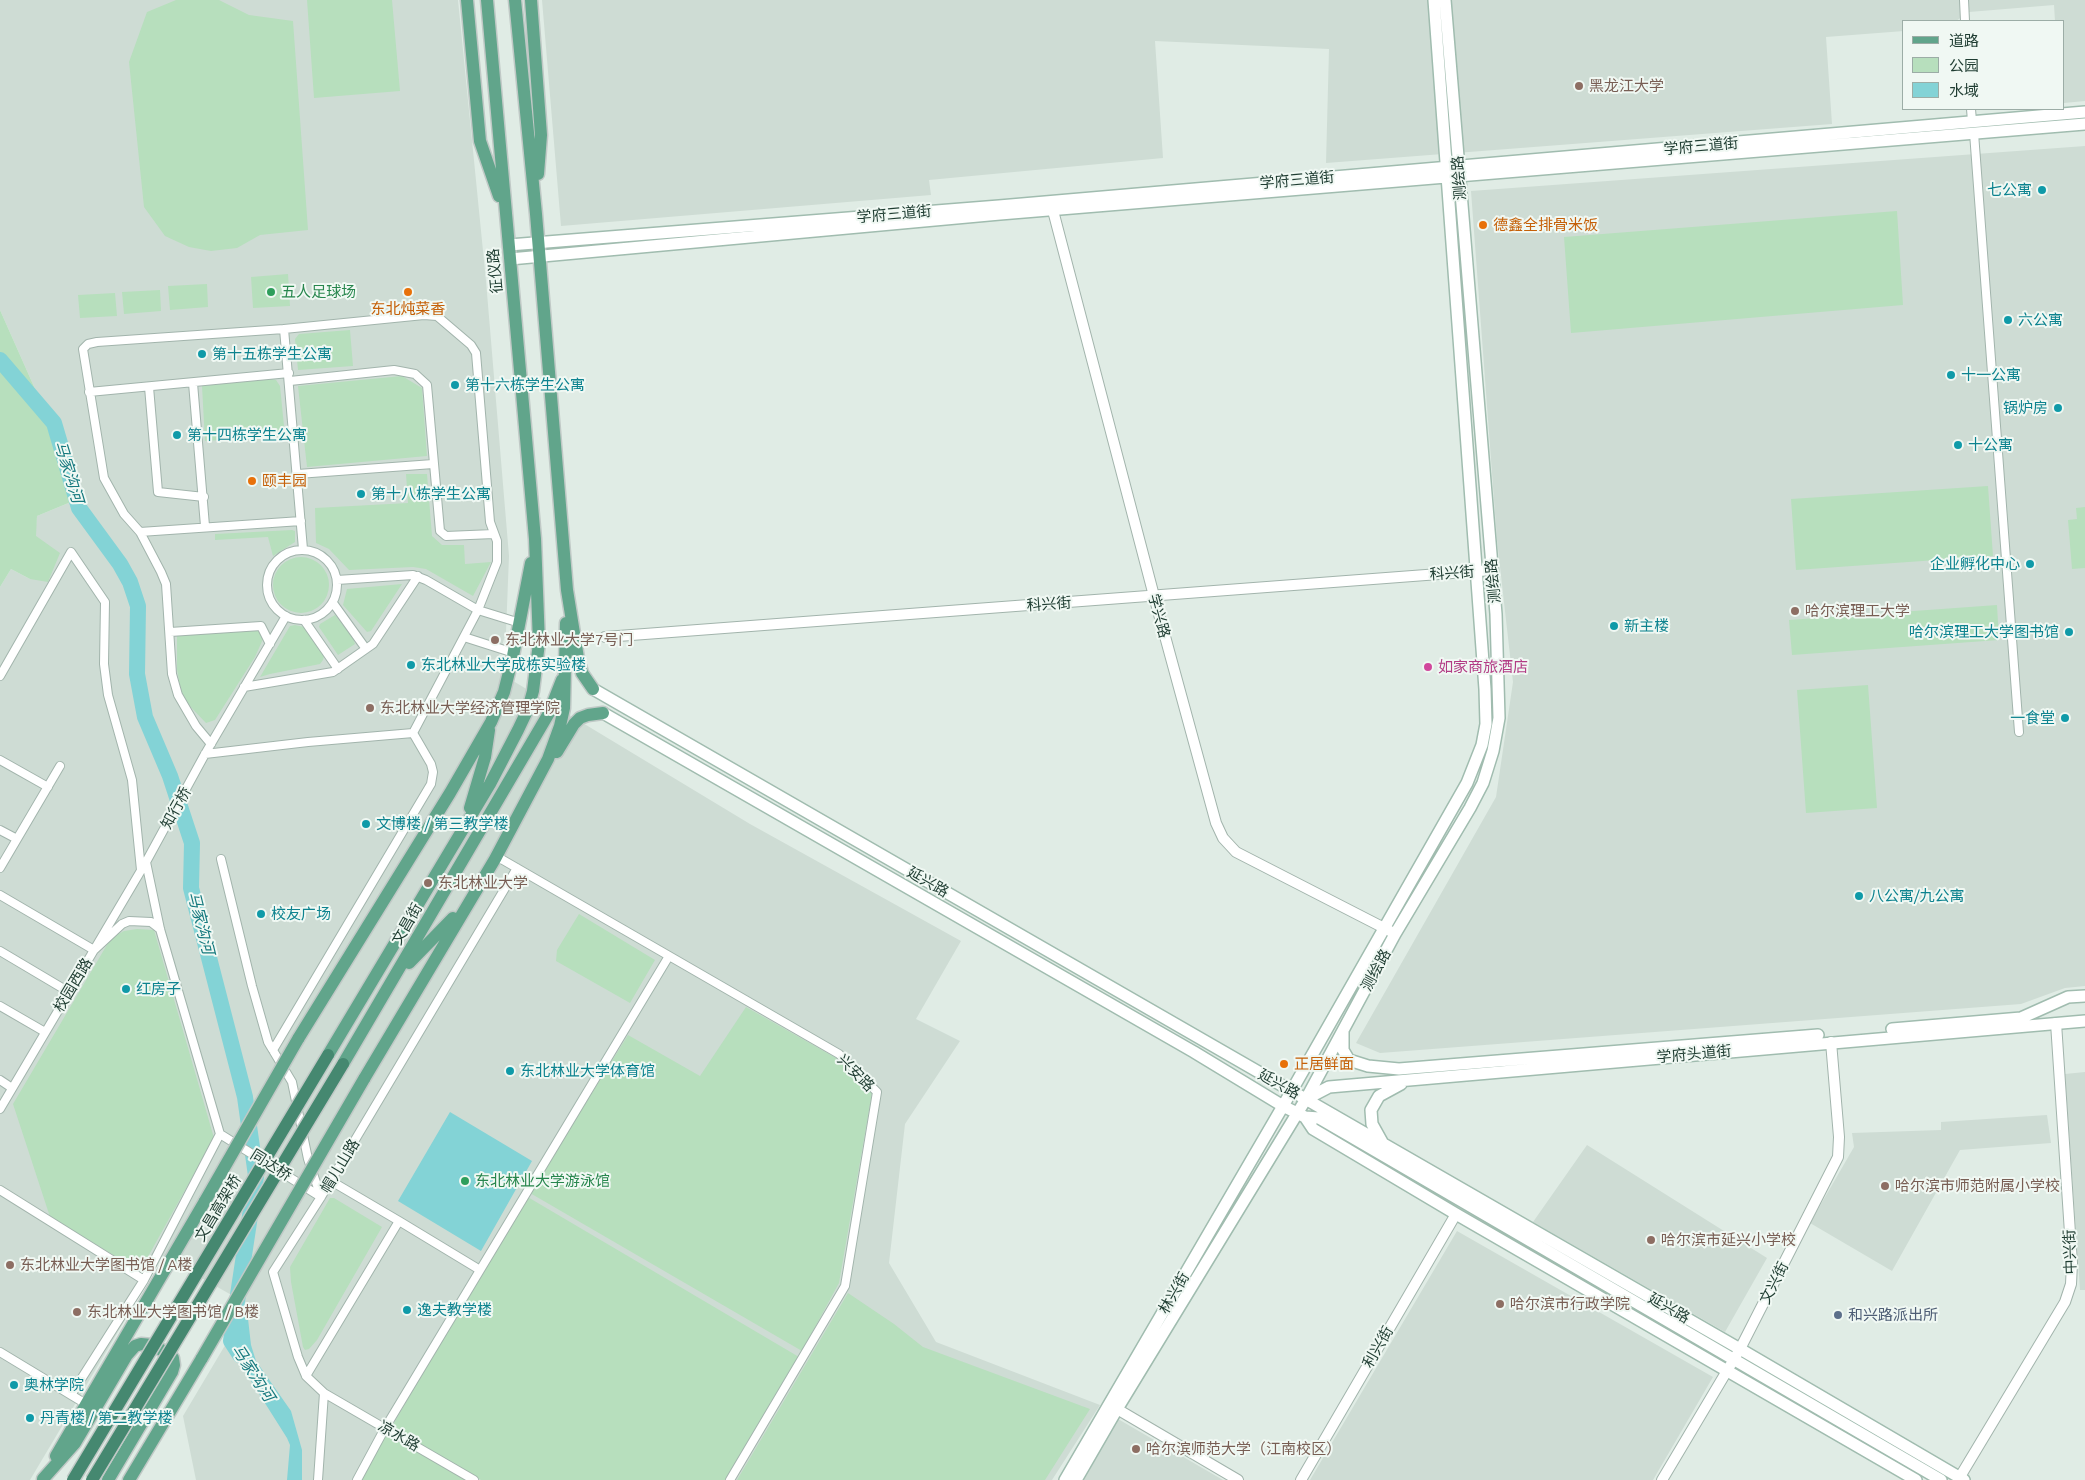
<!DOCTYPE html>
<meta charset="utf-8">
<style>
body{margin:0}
#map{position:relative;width:2085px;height:1480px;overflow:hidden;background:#e0ece5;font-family:Ubuntu,"Noto Sans SC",sans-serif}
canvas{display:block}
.legend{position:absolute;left:1902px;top:20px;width:162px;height:90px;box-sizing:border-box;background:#f0f8f3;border:1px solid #9cada6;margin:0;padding:6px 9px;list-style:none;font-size:15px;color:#1f3d32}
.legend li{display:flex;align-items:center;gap:10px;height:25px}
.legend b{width:25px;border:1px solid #9cada6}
</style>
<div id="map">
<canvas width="2085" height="1480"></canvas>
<ul class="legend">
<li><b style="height:6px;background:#61a58b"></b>道路</li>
<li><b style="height:14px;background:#b7dfbd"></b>公园</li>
<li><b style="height:14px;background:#83d3d6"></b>水域</li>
</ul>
</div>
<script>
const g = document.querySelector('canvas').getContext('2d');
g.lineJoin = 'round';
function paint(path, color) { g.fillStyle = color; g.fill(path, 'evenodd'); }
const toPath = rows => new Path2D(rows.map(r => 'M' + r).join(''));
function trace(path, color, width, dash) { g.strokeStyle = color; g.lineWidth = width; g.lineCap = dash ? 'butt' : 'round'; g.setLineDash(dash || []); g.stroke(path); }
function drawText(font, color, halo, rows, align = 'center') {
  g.font = font + ' Ubuntu,"Noto Sans SC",sans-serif'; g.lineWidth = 4; g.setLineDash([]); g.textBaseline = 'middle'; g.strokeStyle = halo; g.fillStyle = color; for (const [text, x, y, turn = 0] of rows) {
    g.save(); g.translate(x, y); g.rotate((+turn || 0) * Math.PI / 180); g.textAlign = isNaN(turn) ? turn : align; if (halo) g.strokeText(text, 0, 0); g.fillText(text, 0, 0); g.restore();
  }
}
paint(toPath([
 [0,0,458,0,486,281,509,556,506,632,495,670,750,824,961,941,916,1019,960,1041,905,1124,889,1263,936,1342,1100,1405,1052,1480,196,1480,183,1416,249,1305,163,1256,30,1480,0,1480,0,587,11,569,30,579,37,516,83,497,0,310],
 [542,0,2085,0,2085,101,2064,103,2064,21,2055,21,2054,5,1969,12,1956,21,1904,21,1904,31,1826,37,1832,124,1326,163,1329,49,1155,41,1163,158,929,180,931,195,561,226],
 [2085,146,2085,986,2065,988,2021,1004,1380,1053,1356,1043,1496,797,1513,682,1497,540,1471,191],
 [2085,1072,2085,1290,2080,1290,2065,1074],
 [2047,1115,2051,1143,1960,1150,1892,1271,1810,1223,1854,1147,1852,1133,1941,1130,1941,1122],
 [1587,1145,1767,1258,1725,1332,1533,1222],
 [1457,1231,1713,1377,1653,1480,1310,1480],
 [1118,1419,1223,1480,1084,1480]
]), '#cedcd4');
paint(toPath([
 [176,0,219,0,249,15,293,21,308,230,260,235,237,248,211,251,189,247,165,236,144,207,129,62,147,12],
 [307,0,392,0,400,91,314,98],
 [1897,211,1903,305,1571,333,1564,237],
 [288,274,290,306,253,308,251,277],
 [207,284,208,307,170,310,168,286],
 [160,290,161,311,124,314,122,292],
 [115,293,117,316,80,318,78,295],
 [0,310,83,497,37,516,36,536,60,553,48,582,30,579,11,569,0,587],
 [350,330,353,366,298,370,295,339,299,334],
 [402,376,422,388,427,456,307,467,298,386],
 [272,379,276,380,280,386,285,436,205,441,202,386],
 [406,474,427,474,432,536,442,545,464,545,465,564,491,562,473,596,426,569,413,567,349,570,329,549,316,543,315,508,408,503],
 [1988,486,1993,556,1796,570,1791,499],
 [2085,507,2085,568,2072,569,2068,520,2077,519,2076,508],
 [292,530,295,531,295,542,273,556,268,537,215,540,215,534],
 '273 585a28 28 0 1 1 56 0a28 28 0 1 1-56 0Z',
 [402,584,371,631,367,632,343,605,347,589],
 [1997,605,1999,640,1792,655,1789,620],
 [335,615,353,638,355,644,338,655,319,627,320,624],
 [295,625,304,627,308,633,324,656,323,660,320,664,270,674,260,677,290,626],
 [255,628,260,632,263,639,255,657,215,720,206,723,186,702,180,687,177,669,177,635],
 [1868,685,1877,808,1806,813,1797,690],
 [579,914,655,960,630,1003,556,961,557,950],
 [137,929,154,930,214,1138,140,1271,50,1217,13,1104,111,938,124,931],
 [746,1007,836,1058,872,1093,839,1283,802,1351,530,1193,628,1035,700,1076],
 [526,1196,799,1357,727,1480,481,1480,391,1428],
 [330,1198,334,1198,382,1227,317,1340,309,1349,305,1350,303,1347,291,1282,290,1267],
 [848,1293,894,1324,923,1347,1090,1409,1045,1480,737,1480],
 [386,1433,467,1480,360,1480]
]), '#b7dfbd');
paint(toPath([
 [450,1112,532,1161,481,1251,398,1201],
 [247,1310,251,1345,256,1361,291,1411,302,1450,302,1480,287,1480,290,1445,287,1438,227,1343]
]), '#83d3d6');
trace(toPath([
 [0,360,54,423,79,508,120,564,130,582,138,606,137,674,145,717,170,776,192,843,191,888,245,1097,256,1176,231,1341,240,1355]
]), '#83d3d6', 16);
const minor = toPath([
 [1964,0,1965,21],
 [1971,109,1972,121],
 [1974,133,2019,732],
 [284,329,424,315,437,316,471,345,476,353,490,522,497,541,497,562,478,610,520,623],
 [290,381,394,370,415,374,427,385,440,531,446,536,494,534],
 [193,383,205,526],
 [149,387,158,492,204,497],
 [89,392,289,373],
 [298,474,433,464],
 [140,532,301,521],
 '267 585a35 35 0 1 1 70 0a35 35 0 1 1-70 0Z',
 [333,603,366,649],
 [304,620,338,669],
 [170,632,261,626,270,644],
 [464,637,514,653],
 [0,676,71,552,105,602,104,664,108,695,132,780,141,870],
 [244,687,333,672,373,644,418,576],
 [211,744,196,726,178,695,172,674,166,584,161,572,140,532,124,514,104,478,83,349,88,344,97,342,284,329,303,549],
 [205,754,308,742,413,733,478,610,426,580,413,575,337,580],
 [0,760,48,787],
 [0,830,17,839],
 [496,856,839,1054,877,1092,845,1286,730,1480],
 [221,859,252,986,268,1042,292,1082,308,1159,321,1197],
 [0,868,60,766],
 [0,895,94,950,122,924,129,921,151,922,160,929],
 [0,951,69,992],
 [0,1006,45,1032],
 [273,1050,431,784,433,772,431,764,413,733],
 [0,1080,12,1088],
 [0,1109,146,862,205,754,286,616],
 [220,1134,321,1197],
 [0,1190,144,1280],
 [399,1221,480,1270],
 [0,1352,86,1404],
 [306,1376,399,1221,331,1181],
 [324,1393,474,1480],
 [71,1395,144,1280,220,1134,160,929,146,862],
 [318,1480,324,1393,306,1376,298,1357,273,1272,321,1197,517,868],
 [357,1480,385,1428,669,956]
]);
const tertiary = toPath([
 [1051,203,1154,596,1216,823,1223,838,1236,852,1390,931],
 [605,637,1492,570],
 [1117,1409,1238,1480],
 [1301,1480,1456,1214],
 [1662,1480,1740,1349,1838,1157,1839,1137,1831,1042],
 [1958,1480,2065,1302,2071,1284,2072,1263,2056,1023]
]);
const secondary = toPath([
 [509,245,999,206,2085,112],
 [510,259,1000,214,2085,124],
 [593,689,1740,1349,1964,1480],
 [603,713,1194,1052,1283,1106,1305,1117,1313,1129,1456,1214,1916,1480],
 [1892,1029,2021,1018,2068,997,2085,996],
 [1343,1032,1343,1050,1349,1060,1368,1066,1399,1069,1818,1035],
 [1306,1099,1329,1087,2085,1021],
 [1305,1117,1319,1118,1941,1480],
 [1382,1142,1372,1124,1371,1110,1379,1096,1401,1084],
 [1065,1480,1283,1106,1467,783,1482,745,1486,724,1485,689,1434,0],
 [1076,1480,1117,1409,1306,1099,1395,934,1470,808,1483,783,1493,751,1499,718,1496,614,1445,0]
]);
const primary = toPath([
 [467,0,480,141,499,196],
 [515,0,536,214,567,590,578,658,582,673,593,689],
 [531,0,541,135,538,174],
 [557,752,574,724,580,718,588,715,603,713],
 [470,808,485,757,489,730],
 [409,963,453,918],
 [298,1039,450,793,491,722,504,692,513,656,531,563],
 [328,1055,490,784,518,730,528,709,533,691,539,643,535,539,487,0],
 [343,1064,549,713,562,680],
 [364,1079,495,859,548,759,560,726,564,708,566,623],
 [56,1456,205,1201],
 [43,1479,75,1443,127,1355,135,1346,141,1344,152,1345,169,1354,173,1358,174,1365,172,1372,108,1480],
 [129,1480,202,1358]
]);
trace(minor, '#a2b4ac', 10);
trace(tertiary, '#a2b4ac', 12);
trace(secondary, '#a0bcaf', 14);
trace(primary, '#c0c9c6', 15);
trace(minor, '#fff', 8);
trace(tertiary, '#fff', 10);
trace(secondary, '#fff', 11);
trace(primary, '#61a58b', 12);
const primaryBridge = toPath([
 [205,1201,298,1039],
 [202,1358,364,1079]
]);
const trunkBridge = toPath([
 [73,1480,328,1055],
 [92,1480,343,1064]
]);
trace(primaryBridge, '#c0c9c6', 15, []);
trace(trunkBridge, '#c0c9c6', 15, []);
trace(primaryBridge, '#61a58b', 12);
trace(trunkBridge, '#458870', 12);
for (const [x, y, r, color] of [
 [1579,86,5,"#8d6e63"],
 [2042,190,5,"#0f9aa8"],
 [1483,225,5,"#e8710a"],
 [271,292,5,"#2e9e5b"],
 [408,292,5,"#e8710a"],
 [2008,320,5,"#0f9aa8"],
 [202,354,5,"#0f9aa8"],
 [1951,375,5,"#0f9aa8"],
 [455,385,5,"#0f9aa8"],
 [2058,408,5,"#0f9aa8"],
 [177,435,5,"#0f9aa8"],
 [1958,445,5,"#0f9aa8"],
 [252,481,5,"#e8710a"],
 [361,494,5,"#0f9aa8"],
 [2030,564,5,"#0f9aa8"],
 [1795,611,5,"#8d6e63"],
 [1614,626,5,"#0f9aa8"],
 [2069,632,5,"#0f9aa8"],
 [495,640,5,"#8d6e63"],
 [411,665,5,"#0f9aa8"],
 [1428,667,5,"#d1479c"],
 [370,708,5,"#8d6e63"],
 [2065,718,5,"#0f9aa8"],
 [366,824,5,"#0f9aa8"],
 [428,883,5,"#8d6e63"],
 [1859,896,5,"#0f9aa8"],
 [261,914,5,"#0f9aa8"],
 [126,989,5,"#0f9aa8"],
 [1284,1064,5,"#e8710a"],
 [510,1071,5,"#0f9aa8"],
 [465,1181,5,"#2e9e5b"],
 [1885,1186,5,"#8d6e63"],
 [1651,1240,5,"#8d6e63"],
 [10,1265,5,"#8d6e63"],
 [1500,1304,5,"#8d6e63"],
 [407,1310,5,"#0f9aa8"],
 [77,1312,5,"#8d6e63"],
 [1838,1315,5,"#5c6f8a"],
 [14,1385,5,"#0f9aa8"],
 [30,1418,5,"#0f9aa8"],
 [1136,1449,5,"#8d6e63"]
]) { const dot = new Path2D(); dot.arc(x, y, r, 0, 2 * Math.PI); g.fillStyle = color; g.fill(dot); trace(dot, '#f0f8f3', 2); }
drawText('15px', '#785e54', '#f0f8f3', [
 ["黑龙江大学",1589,86],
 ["哈尔滨理工大学",1805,611],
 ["东北林业大学7号门",505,640],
 ["东北林业大学经济管理学院",380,708],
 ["东北林业大学",438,883],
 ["哈尔滨市师范附属小学校",1895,1186],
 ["哈尔滨市延兴小学校",1661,1240],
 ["东北林业大学图书馆 / A楼",20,1265],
 ["哈尔滨市行政学院",1510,1304],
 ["东北林业大学图书馆 / B楼",87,1312],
 ["哈尔滨师范大学（江南校区）",1146,1449]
], 'left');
drawText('15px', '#1f3d32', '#f0f8f3', [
 ["学府三道街",1701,146,-5],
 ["测绘路",1459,178,-94],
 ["学府三道街",1297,180,-5],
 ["学府三道街",894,214,-5],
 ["征仪路",495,271,-95],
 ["科兴街",1452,573,-4],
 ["测绘路",1493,581,-95],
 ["科兴街",1049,604,-4],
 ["学兴路",1159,616,75],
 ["知行桥",176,808,-61],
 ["延兴路",928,882,30],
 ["文昌街",407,924,-60],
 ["测绘路",1376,970,-62],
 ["校园西路",73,985,-59],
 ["学府头道街",1694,1054,-5],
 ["兴安路",856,1073,45],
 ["延兴路",1279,1084,29],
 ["同达桥",271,1165,32],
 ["帽儿山路",340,1166,-59],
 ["文昌高架桥",218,1208,-59],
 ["中兴街",2070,1252,-92],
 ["文兴街",1774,1283,-63],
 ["林兴街",1174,1293,-60],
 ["延兴路",1669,1308,30],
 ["利兴街",1378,1347,-60],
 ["凉水路",399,1436,30]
]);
drawText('15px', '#0d838f', '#f0f8f3', [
 ["七公寓",2032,190,"right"],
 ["六公寓",2018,320],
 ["第十五栋学生公寓",212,354],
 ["十一公寓",1961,375],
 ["第十六栋学生公寓",465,385],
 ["锅炉房",2048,408,"right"],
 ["第十四栋学生公寓",187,435],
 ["十公寓",1968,445],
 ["第十八栋学生公寓",371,494],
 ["企业孵化中心",2020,564,"right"],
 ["新主楼",1624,626],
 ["哈尔滨理工大学图书馆",2059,632,"right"],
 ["东北林业大学成栋实验楼",421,665],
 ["一食堂",2055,718,"right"],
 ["文博楼 / 第三教学楼",376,824],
 ["八公寓/九公寓",1869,896],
 ["校友广场",271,914],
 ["红房子",136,989],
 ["东北林业大学体育馆",520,1071],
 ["逸夫教学楼",417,1310],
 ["奥林学院",24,1385],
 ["丹青楼 / 第二教学楼",40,1418]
], 'left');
drawText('15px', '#c56008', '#f0f8f3', [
 ["德鑫全排骨米饭",1493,225],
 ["东北炖菜香",408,309,"center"],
 ["颐丰园",262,481],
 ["正居鲜面",1294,1064]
], 'left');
drawText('15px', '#27864d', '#f0f8f3', [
 ["五人足球场",281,292],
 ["东北林业大学游泳馆",475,1181]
], 'left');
drawText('15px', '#b23c85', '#f0f8f3', [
 ["如家商旅酒店",1438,667]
], 'left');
drawText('15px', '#4e5e75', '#f0f8f3', [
 ["和兴路派出所",1848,1315]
], 'left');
drawText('italic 16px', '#15797e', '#f0f8f3', [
 ["马家沟河",69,472,73],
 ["马家沟河",201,923,76],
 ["马家沟河",253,1373,57]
]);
</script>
